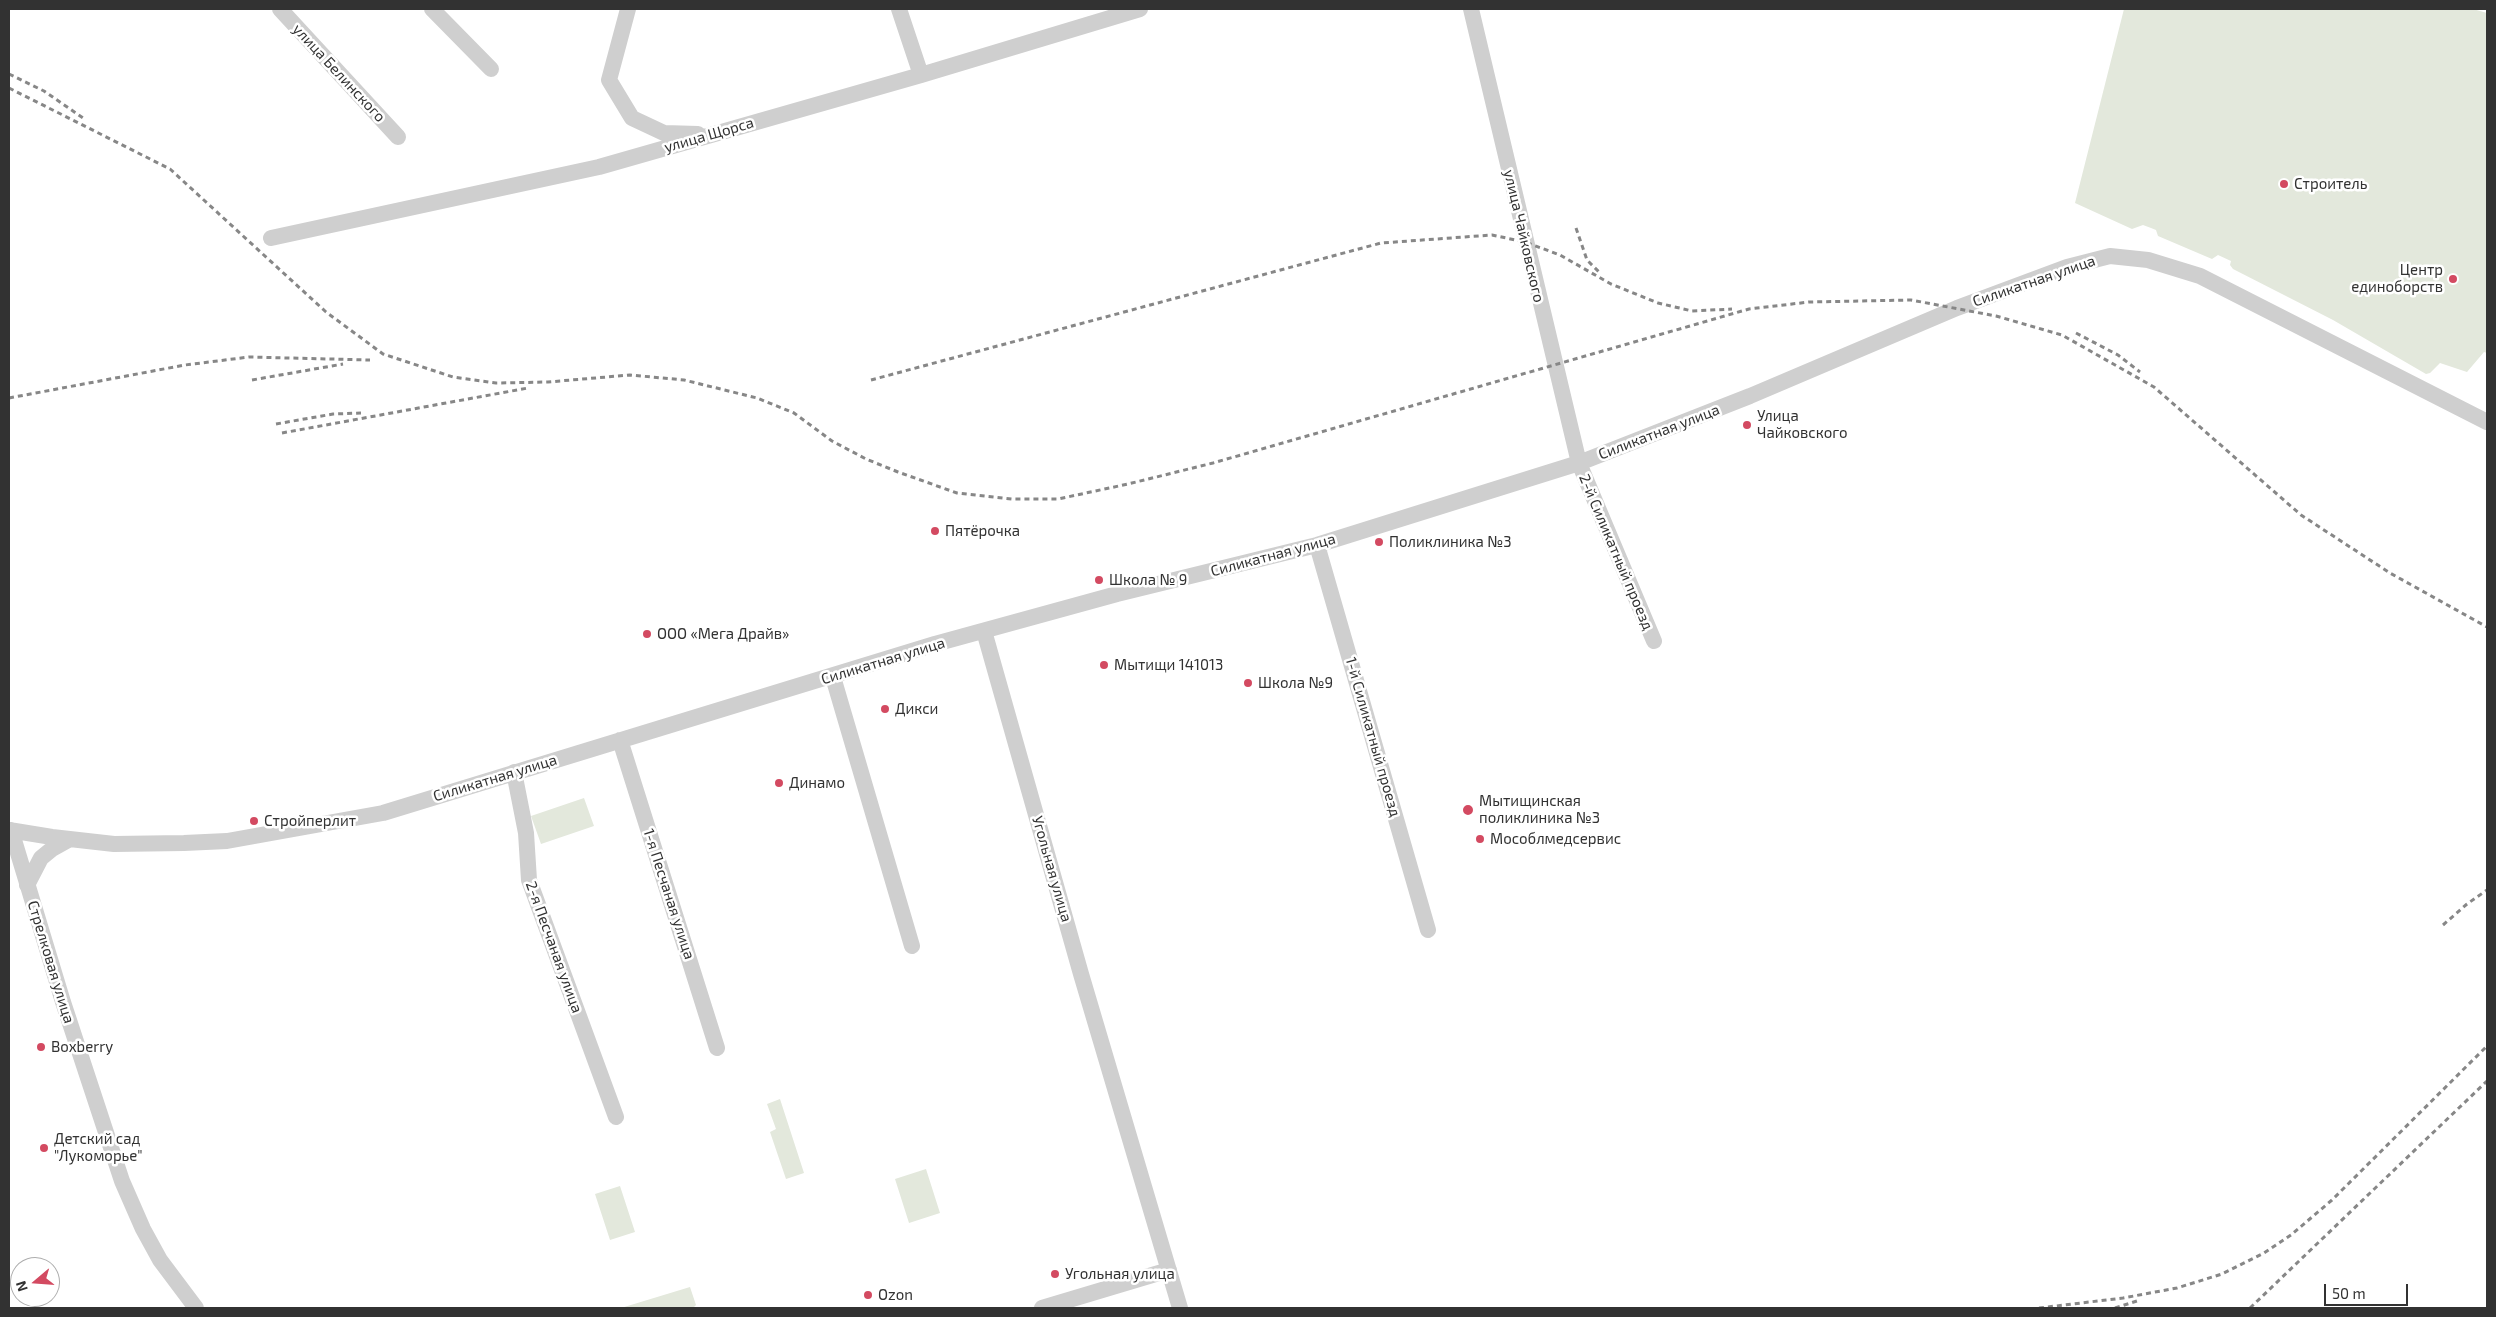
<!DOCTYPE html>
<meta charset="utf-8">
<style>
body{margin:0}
#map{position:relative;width:2496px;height:1317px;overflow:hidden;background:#fff;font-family:"Exo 2",sans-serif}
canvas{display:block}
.frame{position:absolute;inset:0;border:10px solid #323232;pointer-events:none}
.north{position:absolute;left:10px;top:1257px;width:50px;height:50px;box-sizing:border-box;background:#fff;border:1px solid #adadad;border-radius:50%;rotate:252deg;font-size:14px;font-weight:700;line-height:20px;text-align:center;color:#323232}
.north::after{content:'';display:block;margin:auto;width:18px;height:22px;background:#d34a61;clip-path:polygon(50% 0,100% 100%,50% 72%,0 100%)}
.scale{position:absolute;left:2324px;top:1284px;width:84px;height:22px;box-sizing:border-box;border:2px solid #323232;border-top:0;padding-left:6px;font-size:15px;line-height:18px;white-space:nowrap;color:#323232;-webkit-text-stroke:4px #fff;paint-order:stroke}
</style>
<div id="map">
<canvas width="2496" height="1317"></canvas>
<div class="frame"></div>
<div class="north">N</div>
<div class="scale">50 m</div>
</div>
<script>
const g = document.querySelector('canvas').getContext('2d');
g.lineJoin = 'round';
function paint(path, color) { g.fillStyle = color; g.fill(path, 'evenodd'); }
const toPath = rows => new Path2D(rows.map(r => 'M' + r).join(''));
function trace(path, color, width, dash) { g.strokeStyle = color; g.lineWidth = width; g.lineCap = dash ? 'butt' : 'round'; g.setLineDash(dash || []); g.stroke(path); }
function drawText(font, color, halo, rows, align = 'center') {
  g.font = font + ' "Exo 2",sans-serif'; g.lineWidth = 5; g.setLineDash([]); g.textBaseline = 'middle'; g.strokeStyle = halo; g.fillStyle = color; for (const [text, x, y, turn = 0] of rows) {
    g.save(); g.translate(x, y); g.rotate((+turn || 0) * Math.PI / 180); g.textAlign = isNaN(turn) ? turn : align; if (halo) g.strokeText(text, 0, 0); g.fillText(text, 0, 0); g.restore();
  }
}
paint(toPath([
 [2124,9,2473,9,2487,13,2487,353,2484,352,2467,372,2440,363,2430,373,2426,374,2333,320,2233,269,2230,265,2231,261,2218,255,2212,259,2158,236,2156,230,2151,228,2143,225,2132,229,2075,203],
 [584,798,594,826,541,844,531,816],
 [780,1099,804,1173,786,1179,770,1132,776,1129,767,1104],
 [926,1169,940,1213,909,1223,895,1179],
 [620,1186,635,1232,610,1240,595,1194],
 [690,1287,696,1305,693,1308,621,1308]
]), '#e3e8dc');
trace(toPath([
 [280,9,398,137],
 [432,9,491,69],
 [628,9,609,80,632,118,664,133,698,134],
 [899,9,921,75],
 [1471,9,1579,463,1654,641],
 [271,238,599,167,921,75,1140,9],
 [1317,545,1428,930],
 [984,631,1081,974,1180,1308],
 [833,677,912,946],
 [620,740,717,1048],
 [514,772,526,833,529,880,616,1117],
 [9,830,52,837,114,844,184,843,227,841,383,813,935,644,1117,594,1317,545,1579,463,1750,396,1957,308,2067,267,2110,256,2148,260,2200,276,2487,422],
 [11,830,63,1002,122,1181,143,1229,160,1260,196,1308],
 [27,885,41,858,52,849,70,839],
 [1042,1308,1169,1270]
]), '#cfcfcf', 16);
trace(toPath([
 [9,74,44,91,86,120],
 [9,88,170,169,326,312,383,354,453,377,496,383,548,382,630,375,684,380,757,398,794,413,832,441,866,459,898,472,957,493,1012,499,1058,499,1128,484,1213,463,1749,309,1809,302,1911,300,1996,316,2062,335,2154,387,2301,515,2390,573,2487,627],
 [1576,228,1587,260,1600,273],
 [2076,333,2118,355,2140,372],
 [252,380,343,364],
 [871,380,1381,243,1492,235,1525,242,1560,255,1611,284,1658,303,1692,311,1732,309],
 [9,398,185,365,249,357,370,360],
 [276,424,333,414,361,413],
 [282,433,528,388],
 [2443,925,2467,904,2487,890],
 [2039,1308,2123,1298,2177,1288,2222,1274,2264,1253,2291,1235,2332,1200,2487,1046],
 [2115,1308,2137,1301],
 [2250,1308,2487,1081]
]), '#878787', 3, [5, 4]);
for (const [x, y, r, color] of [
 [2284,184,5,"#d34a61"],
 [2453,279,5,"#d34a61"],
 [1747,425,5,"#d34a61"],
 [935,531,5,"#d34a61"],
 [1379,542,5,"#d34a61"],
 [1099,580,5,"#d34a61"],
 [647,634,5,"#d34a61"],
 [1104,665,5,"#d34a61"],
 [1248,683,5,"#d34a61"],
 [885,709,5,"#d34a61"],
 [779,783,5,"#d34a61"],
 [1468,810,6,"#d34a61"],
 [254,821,5,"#d34a61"],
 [1480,839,5,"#d34a61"],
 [41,1047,5,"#d34a61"],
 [44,1148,5,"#d34a61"],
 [1055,1274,5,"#d34a61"],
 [868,1295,5,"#d34a61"]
]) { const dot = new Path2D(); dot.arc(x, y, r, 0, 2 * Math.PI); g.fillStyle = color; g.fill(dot); trace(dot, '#fff', 2); }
drawText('15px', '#323232', '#fff', [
 ["улица Белинского",339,73,47],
 ["улица Щорса",709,135,-16],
 ["улица Чайковского",1524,236,77],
 ["Силикатная улица",2034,281,-19],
 ["Силикатная улица",1659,432,-21],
 ["2-й Силикатный проезд",1616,552,67],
 ["Силикатная улица",1273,555,-15],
 ["Силикатная улица",883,661,-17],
 ["1-й Силикатный проезд",1373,737,74],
 ["Силикатная улица",495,778,-17],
 ["Угольная улица",1052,869,74],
 ["1-я Песчаная улица",669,894,72],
 ["2-я Песчаная улица",554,947,70],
 ["Стрелковая улица",51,962,73]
]);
drawText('15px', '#323232', '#fff', [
 ["Строитель",2294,184],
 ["Центр",2443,270,"right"],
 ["единоборств",2443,287,"right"],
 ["Улица",1757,416],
 ["Чайковского",1757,433],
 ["Пятёрочка",945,531],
 ["Поликлиника №3",1389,542],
 ["Школа № 9",1109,580],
 ["ООО «Мега Драйв»",657,634],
 ["Мытищи 141013",1114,665],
 ["Школа №9",1258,683],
 ["Дикси",895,709],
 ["Динамо",789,783],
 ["Мытищинская",1479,801],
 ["поликлиника №3",1479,818],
 ["Стройперлит",264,821],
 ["Мособлмедсервис",1490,839],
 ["Boxberry",51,1047],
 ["Детский сад",54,1139],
 ["\"Лукоморье\"",54,1156],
 ["Угольная улица",1065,1274],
 ["Ozon",878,1295]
], 'left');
</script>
